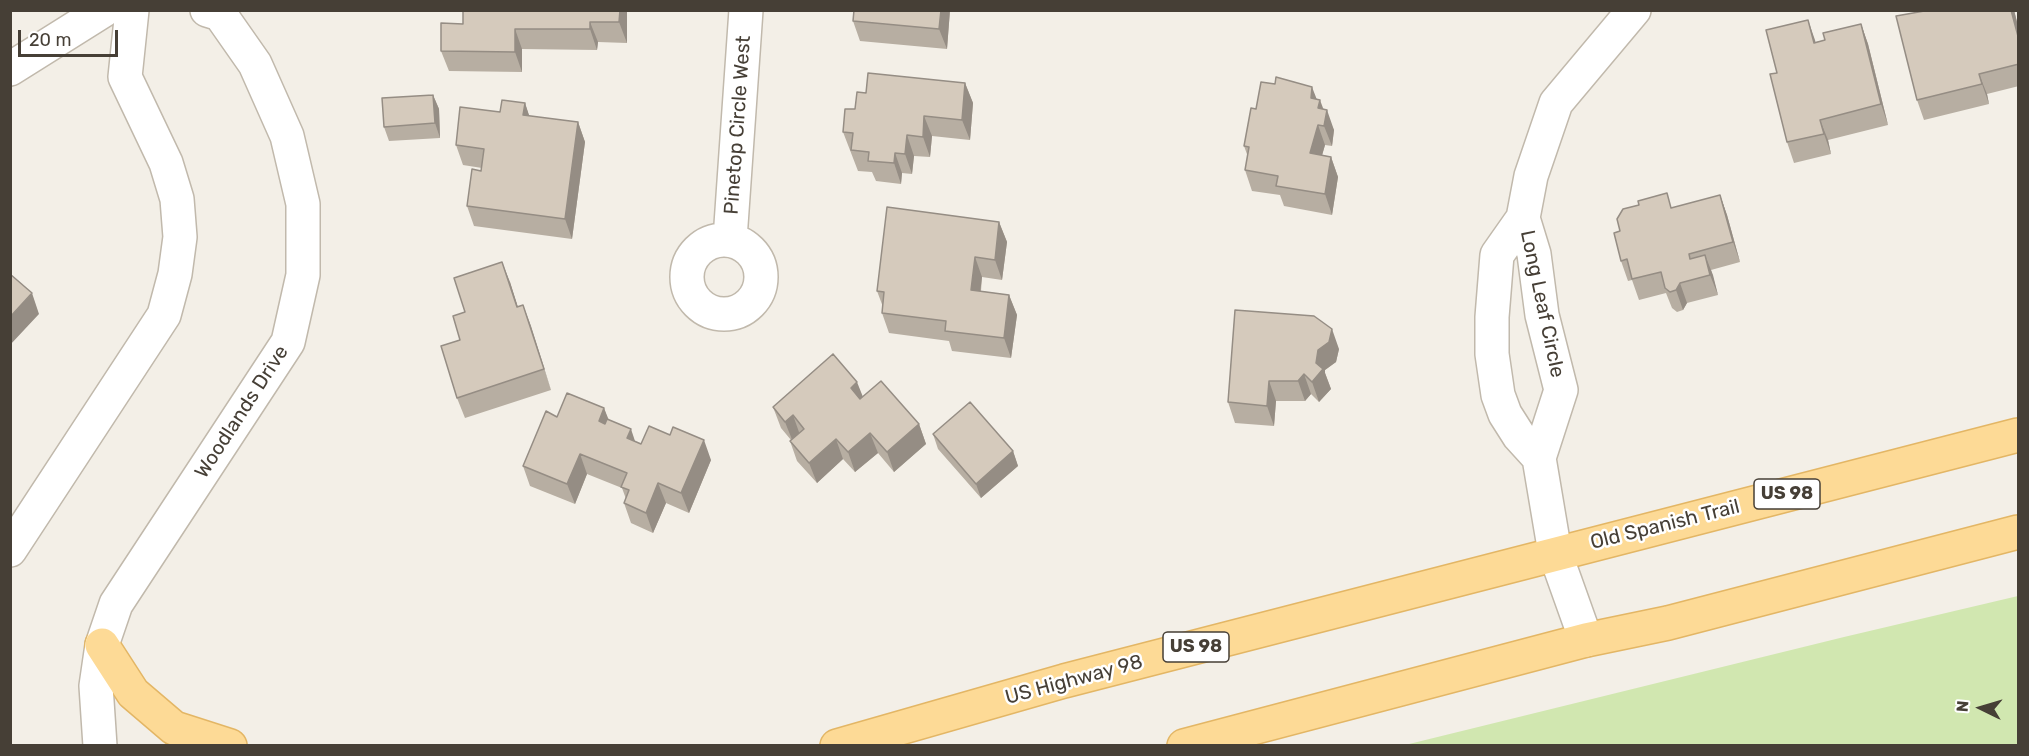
<!DOCTYPE html>
<style>
body{margin:0}
#map{position:relative;width:2029px;height:756px;overflow:hidden;background:#f3efe7;font-family:Rubik,sans-serif}
canvas{display:block}
.frame{position:absolute;inset:0;border:12px solid #463f36;pointer-events:none}
.north{position:absolute;left:1951px;top:678px;width:60px;height:60px;-webkit-text-stroke:4px #fff;paint-order:stroke;rotate:275deg;font-size:16px;font-weight:700;line-height:24px;text-align:center;color:#463f36}
.north::after{content:'';display:block;margin:auto;width:21px;height:27px;background:#463f36;clip-path:polygon(50% 0,100% 100%,50% 72%,0 100%)}
.scale{position:absolute;left:18px;top:30px;width:100px;height:27px;box-sizing:border-box;border:3px solid #463f36;border-top:0;padding-left:8px;font-size:18px;line-height:21px;white-space:nowrap;color:#463f36;-webkit-text-stroke:4px #fff;paint-order:stroke}
</style>
<div id="map">
<canvas width="2029" height="756"></canvas>
<div class="frame"></div>
<div class="north">N</div>
<div class="scale">20 m</div>
</div>
<script>
const g = document.querySelector('canvas').getContext('2d');
g.lineJoin = 'round';
function paint(path, color) { g.fillStyle = color; g.fill(path, 'evenodd'); }
const toPath = rows => new Path2D(rows.map(r => 'M' + r).join(''));
function trace(path, color, width, dash) { g.strokeStyle = color; g.lineWidth = width; g.lineCap = dash ? 'butt' : 'round'; g.setLineDash(dash || []); g.stroke(path); }
function drawText(font, color, halo, rows, align = 'center') {
  g.font = font + ' Rubik,sans-serif'; g.lineWidth = 5; g.setLineDash([]); g.textBaseline = 'middle'; g.strokeStyle = halo; g.fillStyle = color; for (const [text, x, y, turn = 0] of rows) {
    g.save(); g.translate(x, y); g.rotate((+turn || 0) * Math.PI / 180); g.textAlign = isNaN(turn) ? turn : align; if (halo) g.strokeText(text, 0, 0); g.fillText(text, 0, 0); g.restore();
  }
}
paint(toPath([
 [2018,596,2018,745,1405,745,1844,637]
]), '#d1e7b0');
const minor = toPath([
 [10,69,104,10],
 [1523,218,1534,254,1542,315,1561,390,1539,458,1555,553,1586,640],
 [730,239,746,10],
 '687 277a37 37 0 1 1 74 0a37 37 0 1 1-74 0Z',
 [1539,458,1519,436,1505,414,1498,395,1492,354,1492,317,1497,255,1523,218,1531,176,1556,103,1634,10],
 [10,550,164,315,175,274,180,237,177,199,166,163,125,77,132,10],
 [100,746,96,686,102,645,116,604,288,342,303,275,303,204,287,136,255,64,220,14,207,10]
]);
const major = toPath([
 [102,645,133,693,174,728,230,746],
 [837,746,1064,681,2018,435],
 [1184,746,1586,640,1668,623,2018,532]
]);
trace(minor, '#c1b9ac', 36);
trace(major, '#e3b665', 36);
trace(minor, '#fff', 33);
trace(major, '#fdda96', 33);
paint(toPath([
 [627,10,627,43,598,42,597,50,522,49,522,72,449,71,441,51,463,24],
 [854,10,950,10,947,49,860,41,853,21],
 [2014,10,2019,30,2019,86,1987,94,1989,104,1924,120,1917,100],
 [1861,24,1868,44,1888,125,1828,140,1831,154,1794,163,1787,142,1777,73,1816,42,1825,40],
 [965,83,973,103,970,140,932,136,930,157,914,156,912,174,902,173,901,184,876,181,872,172,858,171,843,132,855,109,866,93],
 [433,95,439,109,440,138,389,141,384,127],
 [1317,99,1334,130,1332,146,1325,145,1322,155,1331,157,1338,177,1332,215,1284,206,1280,195,1252,191,1245,170,1248,157,1244,146],
 [525,103,529,116,578,122,585,142,572,239,474,226,467,206,482,168,463,165,456,145,500,112],
 [1720,195,1727,215,1740,262,1711,270,1718,295,1687,303,1683,310,1677,312,1672,308,1666,293,1639,300,1632,280,1628,281,1621,261,1620,231,1673,208],
 [999,222,1007,242,1002,280,982,277,981,291,1009,295,1017,315,1011,358,952,351,949,341,889,333,882,313,883,307,877,291],
 [510,282,518,307,523,305,551,390,465,418,457,398,460,340,465,312],
 [1235,310,1339,349,1336,362,1325,370,1325,373,1331,389,1319,402,1311,394,1305,401,1276,401,1274,426,1235,423,1228,402],
 [863,397,919,424,926,444,894,472,878,453,855,472,843,459,817,483,797,461,790,441,791,440,781,428,773,407],
 [604,408,608,420,635,442,641,444,711,460,689,513,666,503,653,533,631,523,624,503,626,499,622,488,587,474,575,504,530,486,523,466,557,417],
 [933,434,1013,451,1018,466,981,498,938,449]
]), '#b7aea2');
paint(toPath([
 [620,10,627,10,627,43,619,22],
 [941,10,950,10,947,49,939,29],
 [2011,10,2014,10,2019,30,2019,40],
 [1808,20,1815,40,1821,63,1814,43],
 [590,22,598,42,597,50,590,29],
 [1861,24,1868,44,1888,125,1881,104],
 [515,29,522,49,522,72,515,52],
 [1979,74,1987,94,1989,104,1982,84],
 [965,83,973,103,970,140,962,120],
 [1312,87,1319,105,1320,100,1326,116,1327,110,1334,130,1332,146,1324,126,1311,98],
 [433,95,439,109,440,138,435,123],
 [525,103,532,124,523,115],
 [924,116,932,136,930,157,923,137],
 [1820,120,1828,140,1831,154,1824,134],
 [578,122,585,142,572,239,565,219],
 [1318,125,1325,145,1317,173,1310,153],
 [907,135,914,156,912,174,905,154],
 [895,153,902,173,901,184,894,163],
 [1331,157,1338,177,1332,215,1325,194],
 [1720,195,1727,215,1740,262,1733,242],
 [999,222,1007,242,1002,280,995,260],
 [1705,255,1713,275,1718,295,1710,275],
 [975,257,982,277,978,310,971,290],
 [502,262,510,282,524,327,517,307],
 [1680,283,1687,303,1683,310,1676,290],
 [32,293,39,314,10,345,10,317],
 [1009,295,1017,315,1011,358,1004,338],
 [523,305,531,326,551,390,544,369],
 [1332,329,1339,349,1336,362,1325,370,1325,373,1331,389,1319,402,1312,382,1318,350],
 [1304,374,1311,394,1305,401,1298,381],
 [1269,381,1276,401,1274,426,1267,406],
 [857,382,865,402,858,408,851,388],
 [604,408,612,428,599,421],
 [793,415,800,435,793,442,785,422],
 [919,424,926,444,894,472,887,452],
 [631,429,638,450,627,438],
 [870,433,878,453,855,472,848,452],
 [836,439,843,459,817,483,809,463],
 [704,440,711,460,689,513,681,493],
 [1013,451,1018,466,981,498,976,484],
 [580,454,587,474,575,504,567,484],
 [658,483,666,503,653,533,646,513]
]), '#958d84');
const building = toPath([
 [463,10,620,10,619,22,590,22,590,29,515,29,515,52,441,51,441,23,463,24,463,10],
 [854,10,941,10,939,29,853,21,854,10],
 [1930,10,2011,10,2019,40,2019,64,1979,74,1982,84,1917,100,1896,16,1930,10],
 [1808,20,1814,43,1825,40,1823,33,1861,24,1881,104,1820,120,1824,134,1787,142,1770,74,1777,73,1766,30,1808,20],
 [868,73,965,83,962,120,924,116,923,137,907,135,905,154,895,153,894,163,868,161,869,152,851,150,853,133,843,132,845,109,855,109,857,92,866,93,868,73],
 [1276,77,1312,87,1311,98,1320,100,1318,108,1327,110,1324,126,1318,125,1310,153,1331,157,1325,194,1276,186,1278,176,1245,170,1249,147,1244,146,1251,108,1256,109,1261,82,1275,84,1276,77],
 [433,95,435,123,384,127,382,98,433,95],
 [502,100,525,103,523,115,578,122,565,219,467,206,472,169,481,171,484,149,456,145,460,107,500,112,502,100],
 [1667,193,1671,208,1720,195,1733,242,1689,254,1690,259,1705,255,1710,275,1680,283,1676,290,1670,292,1665,288,1661,272,1632,279,1627,259,1621,261,1614,233,1620,231,1617,219,1623,209,1639,205,1638,201,1667,193],
 [887,207,999,222,995,260,975,257,971,290,1009,295,1004,338,945,331,946,321,882,313,884,292,877,291,887,207],
 [502,262,517,307,523,305,544,369,457,398,441,346,460,340,453,316,465,312,454,278,502,262],
 [10,274,32,293,10,317,10,274],
 [1235,310,1314,316,1332,329,1329,342,1318,350,1316,363,1323,369,1312,382,1304,374,1298,381,1269,381,1267,406,1228,402,1235,310],
 [833,354,857,382,851,388,860,399,881,381,919,424,887,452,870,433,848,452,836,439,809,463,790,441,804,429,793,415,785,422,773,407,833,354],
 [567,393,604,408,599,421,605,424,607,419,631,429,627,438,641,444,649,426,670,435,673,427,704,440,681,493,658,483,646,513,624,503,629,490,621,487,627,473,580,454,567,484,523,466,546,411,557,417,567,393],
 [970,402,1013,451,976,484,933,434,970,402]
]);
paint(building, '#d5cabc');
trace(building, '#958d84', 1.5);
for (const [x, y, w] of [
 [1787,494,66],
 [1196,647,66]
]) { const box = new Path2D(); box.roundRect(x - w / 2, y - 15, w, 30, 4.5); g.fillStyle = '#fff'; g.fill(box); trace(box, '#463f36', 1.5); }
drawText('bold 18px', '#463f36', null, [
 ["US 98",1787,494],
 ["US 98",1196,647]
]);
drawText('20px', '#463f36', '#fff', [
 ["Pinetop Circle West",738,125,-86],
 ["Long Leaf Circle",1542,304,78],
 ["Woodlands Drive",242,412,-57],
 ["Old Spanish Trail",1665,525,-14],
 ["US Highway 98",1074,680,-15]
]);
</script>
